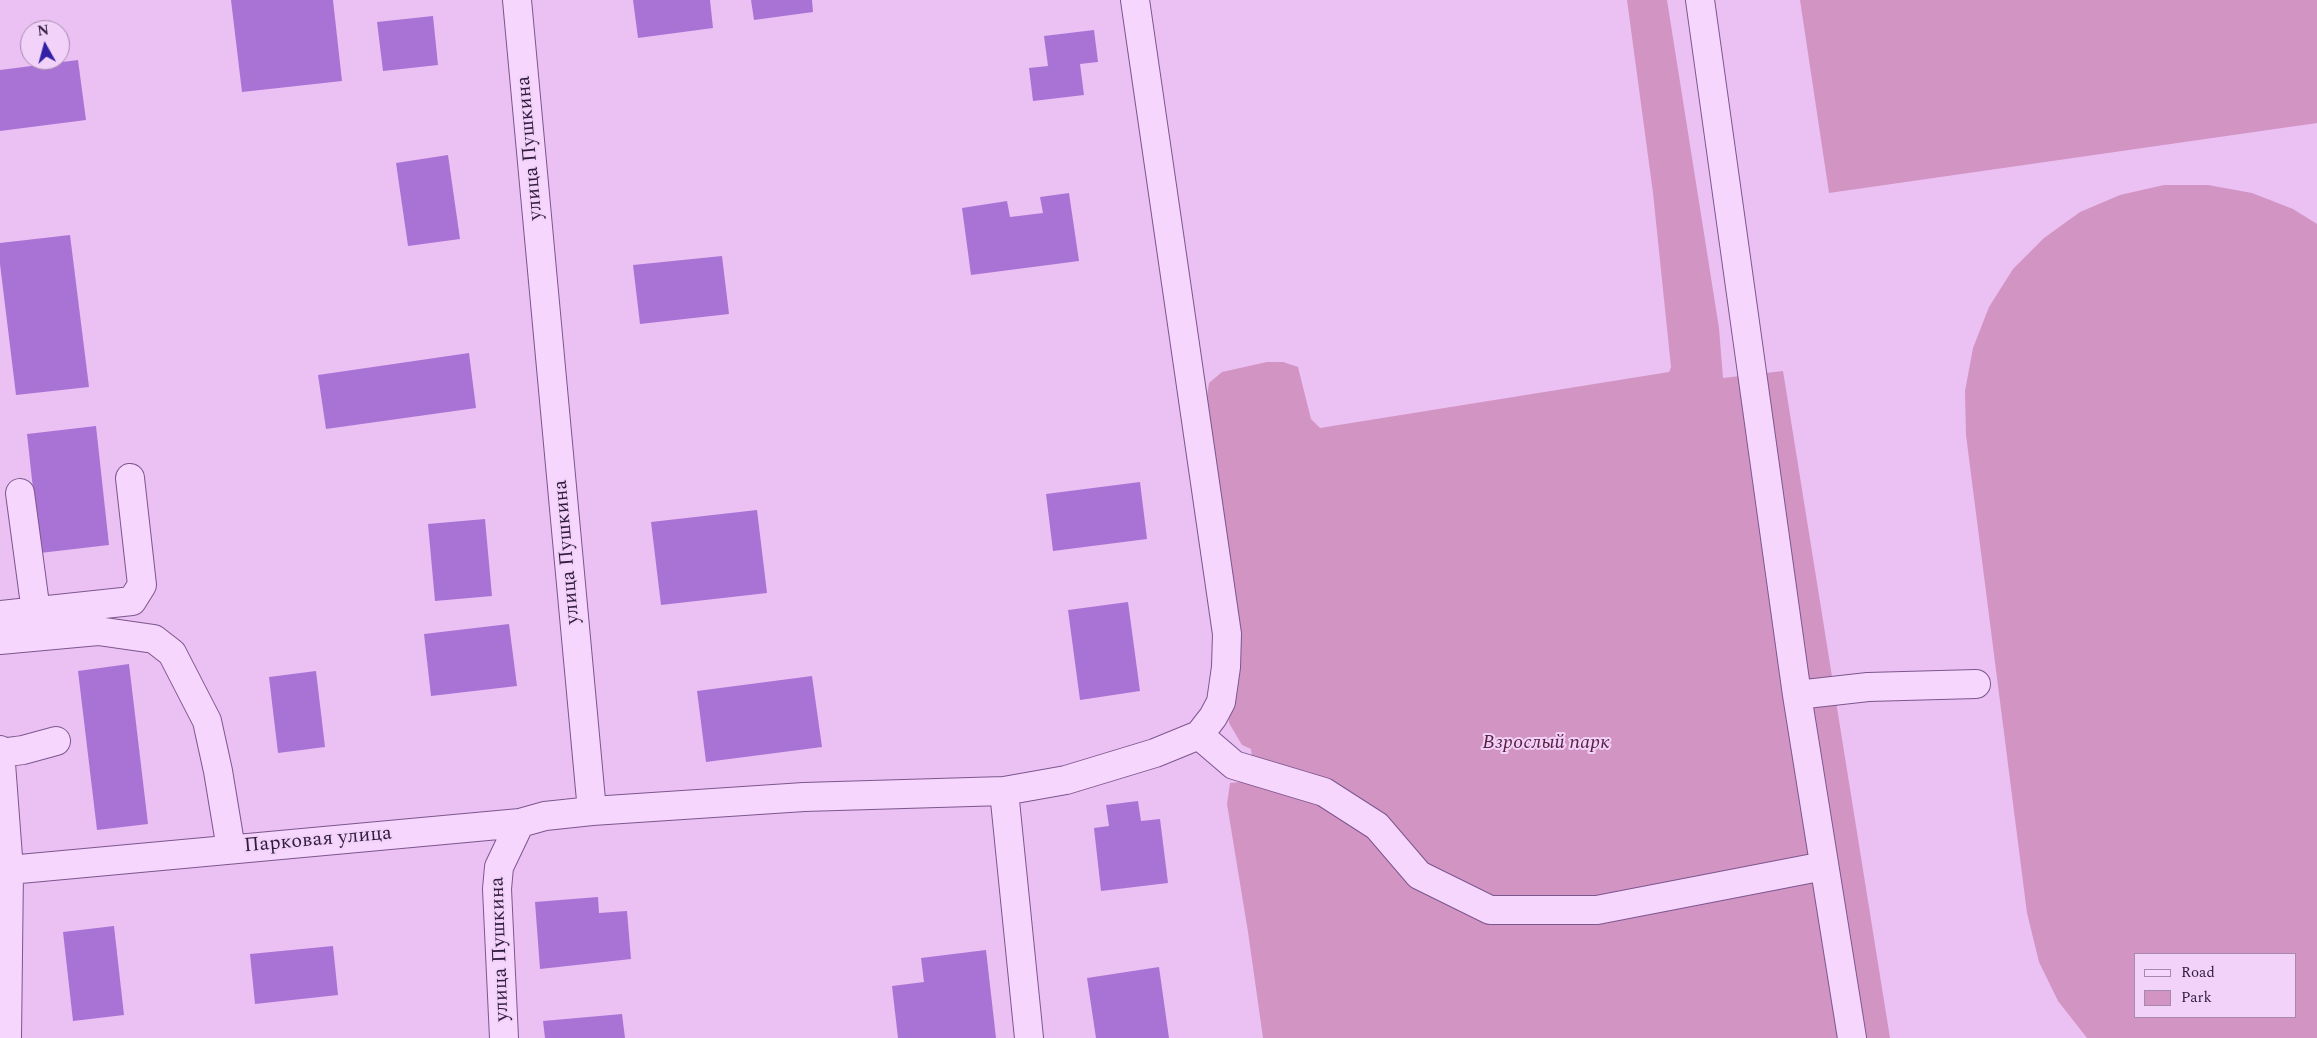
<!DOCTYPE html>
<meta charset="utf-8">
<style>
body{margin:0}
#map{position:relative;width:2317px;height:1038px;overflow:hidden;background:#ebc1f3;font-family:Spectral,serif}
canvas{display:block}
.legend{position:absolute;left:2134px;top:953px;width:162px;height:65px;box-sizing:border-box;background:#f3d2f9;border:1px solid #a589ae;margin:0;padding:6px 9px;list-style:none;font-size:15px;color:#301c3d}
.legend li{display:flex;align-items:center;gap:10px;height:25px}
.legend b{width:25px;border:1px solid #a589ae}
.north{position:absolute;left:20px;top:20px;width:50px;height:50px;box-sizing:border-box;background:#f3d2f9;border:1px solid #a589ae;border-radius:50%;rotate:353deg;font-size:14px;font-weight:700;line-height:20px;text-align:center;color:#301c3d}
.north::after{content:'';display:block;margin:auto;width:18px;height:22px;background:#311fa5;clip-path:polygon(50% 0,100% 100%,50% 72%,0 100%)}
</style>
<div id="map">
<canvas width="2317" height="1038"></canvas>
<ul class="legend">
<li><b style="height:6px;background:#f6d6fc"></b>Road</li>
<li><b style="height:14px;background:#d294c3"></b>Park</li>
</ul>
<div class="north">N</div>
</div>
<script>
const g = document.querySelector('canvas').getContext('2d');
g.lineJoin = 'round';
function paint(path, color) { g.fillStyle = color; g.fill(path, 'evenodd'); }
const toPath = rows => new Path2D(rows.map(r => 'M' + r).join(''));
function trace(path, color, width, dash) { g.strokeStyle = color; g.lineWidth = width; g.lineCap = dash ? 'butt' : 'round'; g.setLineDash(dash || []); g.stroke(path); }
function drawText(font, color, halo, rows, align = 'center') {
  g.font = font + ' Spectral,serif'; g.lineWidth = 4; g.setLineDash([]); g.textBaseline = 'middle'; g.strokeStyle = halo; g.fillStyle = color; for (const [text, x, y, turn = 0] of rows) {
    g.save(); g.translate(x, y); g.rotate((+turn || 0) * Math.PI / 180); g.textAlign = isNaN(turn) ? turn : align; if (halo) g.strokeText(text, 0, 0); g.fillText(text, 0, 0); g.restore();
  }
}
paint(toPath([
 [1627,0,1667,0,1719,328,1723,378,1783,371,1890,1038,1263,1038,1248,932,1227,804,1230,783,1249,781,1255,783,1251,749,1242,745,1229,723,1225,696,1219,493,1207,396,1209,383,1222,372,1267,362,1283,362,1298,367,1311,419,1320,428,1669,372,1671,367,1653,193],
 [1800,0,2317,0,2317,123,1829,193],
 [2164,185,2208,185,2252,193,2293,209,2317,224,2317,1038,2087,1038,2058,1001,2039,962,2027,913,1966,435,1965,391,1973,348,1989,307,2013,269,2044,238,2080,212,2120,195],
 [2136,954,2296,954,2296,1017,2136,1017]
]), '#d294c3');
paint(toPath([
 [231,0,333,0,342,81,242,92],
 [633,0,710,0,713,28,638,38],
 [751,0,812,0,813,12,754,20],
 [433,16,438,65,383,71,377,22],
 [1094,30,1098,62,1080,64,1084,95,1033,101,1029,68,1048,66,1044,36],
 [78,60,86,120,0,131,0,70],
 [448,155,460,239,408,246,396,163],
 [1069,193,1079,261,971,275,962,208,1007,201,1010,217,1043,213,1040,197],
 [70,235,89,387,16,395,0,264,0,243],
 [722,256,729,314,640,324,633,265],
 [469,353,476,408,326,429,318,375],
 [96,426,109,545,40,553,27,434],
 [1140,482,1147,539,1053,551,1046,494],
 [757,510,767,593,661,605,651,522],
 [485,519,492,596,435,601,428,524],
 [1128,602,1140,691,1080,700,1068,610],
 [509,624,517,686,431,696,424,634],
 [129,664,148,824,97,830,78,671],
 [316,671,325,747,278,753,269,677],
 [812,676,822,747,706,762,697,691],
 [1138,801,1141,821,1160,819,1168,883,1101,891,1094,828,1109,826,1106,805],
 [598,897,599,913,627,911,631,959,540,969,535,902],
 [114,926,124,1015,73,1021,63,932],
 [333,946,338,995,255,1004,250,954],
 [986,950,996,1038,898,1038,892,986,924,982,921,958],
 [1159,967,1169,1038,1096,1038,1087,978],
 [622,1014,625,1038,545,1038,543,1021]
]), '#a973d5');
const minor = toPath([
 [1700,0,1797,695,1852,1038],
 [20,493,36,612],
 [0,615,132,601,142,585,130,478],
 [0,640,98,631,154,639,172,653,207,721,218,771,231,849],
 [1797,695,1868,687,1976,684],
 [1199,735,1234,765,1324,792,1377,826,1419,875,1490,910,1597,910,1824,866],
 [0,750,9,870,7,1038],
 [0,753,23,750,56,741],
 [1004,791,1029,1038],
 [592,811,804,797,1004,791,1066,780,1155,753,1199,735,1213,717,1221,702,1226,667,1227,634,1135,0],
 [9,870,520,823],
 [504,1038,497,889,499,867,520,823,545,816,592,811,517,0]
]);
trace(minor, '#7c568f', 30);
trace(minor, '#f6d6fc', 28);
drawText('20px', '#301c3d', '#f3d2f9', [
 ["улица Пушкина",531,148,-95],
 ["улица Пушкина",568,552,-95],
 ["Парковая улица",318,841,-5],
 ["улица Пушкина",501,949,-92]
]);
drawText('italic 20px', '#5c2045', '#f3d2f9', [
 ["Взрослый парк",1546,744]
]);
</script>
